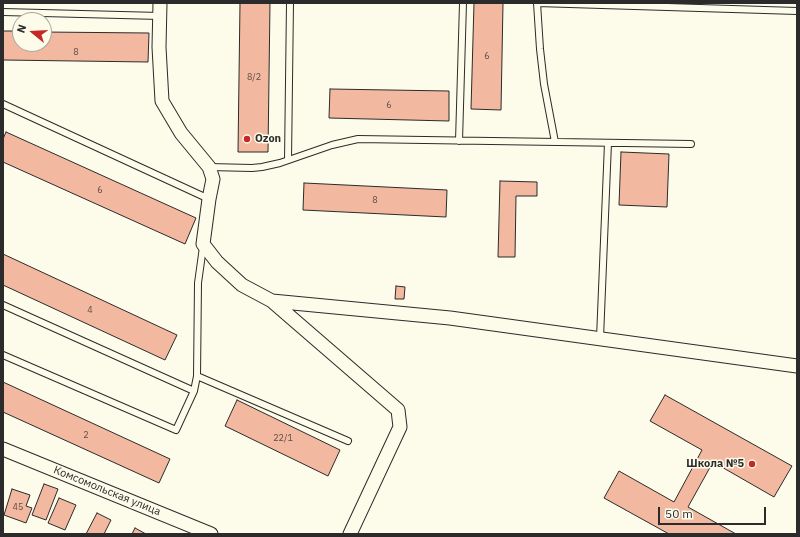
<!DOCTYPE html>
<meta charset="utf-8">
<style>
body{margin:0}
#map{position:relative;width:800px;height:537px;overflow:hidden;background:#fdfbea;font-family:"IBM Plex Sans",sans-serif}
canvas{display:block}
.frame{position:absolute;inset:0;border:4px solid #2b2b2b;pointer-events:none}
.north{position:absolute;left:12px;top:12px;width:40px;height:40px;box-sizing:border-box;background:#fdfbea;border:1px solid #a9a89e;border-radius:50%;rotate:288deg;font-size:11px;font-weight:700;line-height:16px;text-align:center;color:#2b2b2b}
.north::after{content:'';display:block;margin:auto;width:14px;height:18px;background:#c62828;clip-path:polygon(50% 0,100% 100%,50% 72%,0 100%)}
.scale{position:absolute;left:658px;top:507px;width:108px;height:18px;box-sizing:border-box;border:2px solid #2b2b2b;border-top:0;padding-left:5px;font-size:12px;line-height:14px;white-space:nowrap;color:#2b2b2b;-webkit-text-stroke:3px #fdfbea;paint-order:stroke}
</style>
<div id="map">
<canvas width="800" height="537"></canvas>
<div class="frame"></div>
<div class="north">N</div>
<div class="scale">50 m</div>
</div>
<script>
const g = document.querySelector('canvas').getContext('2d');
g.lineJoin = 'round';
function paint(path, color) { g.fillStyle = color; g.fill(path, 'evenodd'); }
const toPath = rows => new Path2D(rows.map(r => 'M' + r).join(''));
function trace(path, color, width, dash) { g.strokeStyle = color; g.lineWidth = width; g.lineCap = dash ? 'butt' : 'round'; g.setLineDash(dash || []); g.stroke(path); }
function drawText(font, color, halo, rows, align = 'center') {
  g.font = font + ' "IBM Plex Sans",sans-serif'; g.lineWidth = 3; g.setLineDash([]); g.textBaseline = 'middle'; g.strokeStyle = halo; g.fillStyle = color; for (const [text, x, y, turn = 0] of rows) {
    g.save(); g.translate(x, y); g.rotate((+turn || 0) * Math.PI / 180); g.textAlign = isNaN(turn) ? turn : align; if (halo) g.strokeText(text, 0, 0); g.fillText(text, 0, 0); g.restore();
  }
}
const building = toPath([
 [240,3,270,3,268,152,238,152,240,3],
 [474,3,503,3,501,110,471,109,474,3],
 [3,31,20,31,20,44,44,44,44,32,149,33,148,62,3,60,3,31],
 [330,89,449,91,449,121,329,118,330,89],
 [6,132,196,218,185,244,3,162,3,139,6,132],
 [621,152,669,154,667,207,619,205,621,152],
 [500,181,537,182,537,196,516,196,515,257,498,257,500,181],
 [304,183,447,190,446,217,303,210,304,183],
 [3,254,177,335,165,360,3,285,3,254],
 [396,286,405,287,404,299,395,299,396,286],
 [3,382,170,459,159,483,3,412,3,382],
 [665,395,792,466,774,497,713,462,688,507,736,534,669,534,604,498,619,471,674,502,702,450,650,421,665,395],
 [237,400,340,450,328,476,225,426,237,400],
 [44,484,58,489,46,520,32,515,44,484],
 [12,489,30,495,26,506,32,508,26,523,4,515,12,489],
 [59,498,76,505,65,530,48,523,59,498],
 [97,513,111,520,104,534,86,534,97,513],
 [135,528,146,534,132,534,135,528]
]);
paint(building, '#f2b8a0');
trace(building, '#2b2b2b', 1);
const service = toPath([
 [537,3,797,11],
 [537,3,540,49,544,84,555,142],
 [3,12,160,16],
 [3,104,209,199],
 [459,141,463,3],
 [288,160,290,3],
 [209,167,252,168,262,167,280,163,332,145,358,139,691,144],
 [3,305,194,391],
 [600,338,608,143],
 [3,355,176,430,194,391,197,376,198,283,203,247],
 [197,376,348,441]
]);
const minor = toPath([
 [160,3,159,47,162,101,181,133,209,167,213,179,209,199,203,244,217,262,242,285,272,301,450,318,797,366],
 [272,301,398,410,400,427,350,534],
 [3,449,211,534]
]);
trace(service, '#2b2b2b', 8);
trace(minor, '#2b2b2b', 15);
trace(service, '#fdfbea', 6);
trace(minor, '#fdfbea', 13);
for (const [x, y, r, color] of [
 [247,139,4,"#c62828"],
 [752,464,4,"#c62828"]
]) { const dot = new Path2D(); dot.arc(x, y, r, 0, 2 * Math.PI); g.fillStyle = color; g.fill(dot); trace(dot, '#fdfbea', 1.5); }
drawText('9px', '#5d4e48', null, [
 ["8",76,52],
 ["6",487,56],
 ["8/2",254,77],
 ["6",389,105],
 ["6",100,190],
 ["8",375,200],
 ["4",90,310],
 ["2",86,435],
 ["22/1",283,438],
 ["45",18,507]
]);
drawText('bold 11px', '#2b2b2b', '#fdfbea', [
 ["Ozon",255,139],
 ["Школа №5",744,464,"right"]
], 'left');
drawText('11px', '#2b2b2b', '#fdfbea', [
 ["Комсомольская улица",107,491,22]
]);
</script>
